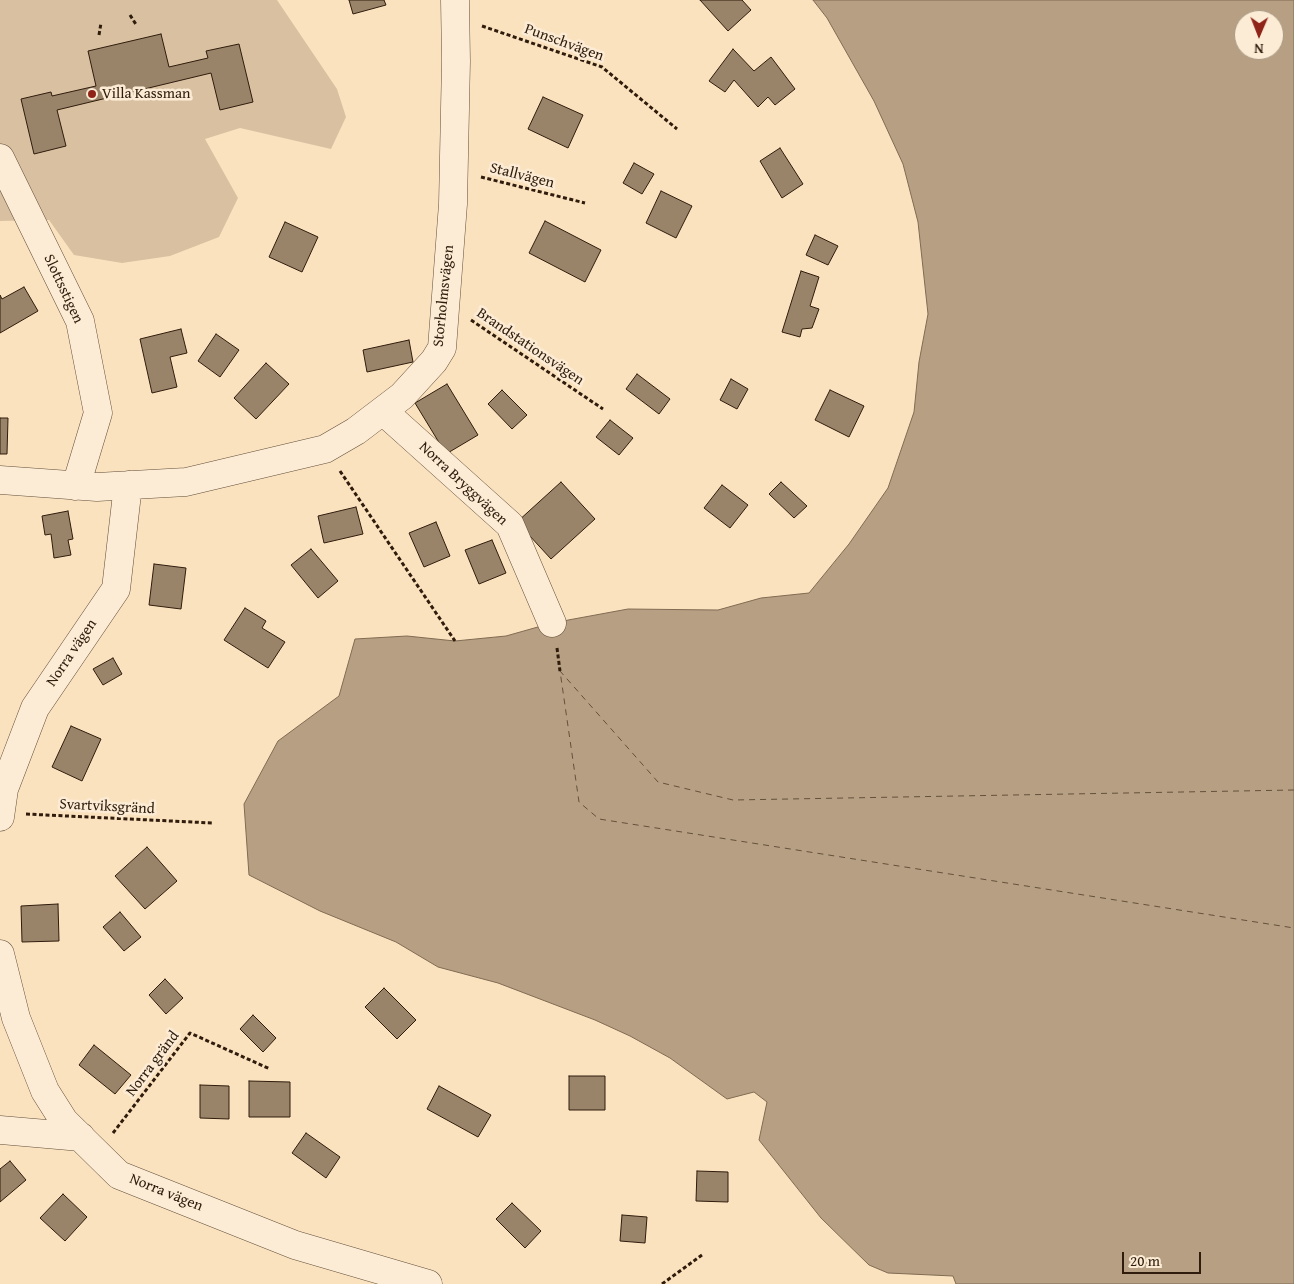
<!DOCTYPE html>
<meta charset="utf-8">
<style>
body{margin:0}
#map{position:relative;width:1294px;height:1284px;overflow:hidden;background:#fbe2bf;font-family:"Gentium Book Plus",serif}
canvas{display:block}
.north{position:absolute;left:1234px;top:10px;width:50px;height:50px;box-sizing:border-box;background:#fcecd5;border:1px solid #aa9985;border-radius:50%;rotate:181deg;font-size:14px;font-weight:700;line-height:20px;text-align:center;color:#2f1c0c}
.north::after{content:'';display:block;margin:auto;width:18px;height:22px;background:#8f2418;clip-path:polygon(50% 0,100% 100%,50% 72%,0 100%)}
.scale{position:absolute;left:1122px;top:1252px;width:79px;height:22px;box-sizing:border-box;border:2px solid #2f1c0c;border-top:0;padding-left:6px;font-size:15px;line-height:18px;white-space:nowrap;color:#2f1c0c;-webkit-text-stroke:4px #fcecd5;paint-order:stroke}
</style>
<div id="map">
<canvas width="1294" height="1284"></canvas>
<div class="north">N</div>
<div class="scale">20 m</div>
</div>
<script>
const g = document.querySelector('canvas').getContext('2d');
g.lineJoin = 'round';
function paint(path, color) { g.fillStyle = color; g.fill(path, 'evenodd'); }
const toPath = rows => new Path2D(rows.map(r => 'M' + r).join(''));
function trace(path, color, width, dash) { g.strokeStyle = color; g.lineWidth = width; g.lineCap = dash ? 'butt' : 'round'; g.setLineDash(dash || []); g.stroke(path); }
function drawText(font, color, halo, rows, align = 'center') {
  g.font = font + ' "Gentium Book Plus",serif'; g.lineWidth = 5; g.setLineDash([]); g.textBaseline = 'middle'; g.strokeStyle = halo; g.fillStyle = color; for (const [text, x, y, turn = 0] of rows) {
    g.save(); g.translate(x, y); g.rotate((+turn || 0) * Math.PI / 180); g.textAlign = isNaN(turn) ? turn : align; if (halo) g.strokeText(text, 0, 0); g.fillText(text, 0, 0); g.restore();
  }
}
paint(toPath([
 [0,0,277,0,337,89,346,117,331,149,240,128,205,139,238,198,219,237,170,256,122,263,74,255,49,220,0,221]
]), '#d8c0a1');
const water = toPath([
 [813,0,1294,0,1294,1284,956,1284,953,1276,888,1273,869,1265,821,1218,759,1140,767,1102,754,1092,727,1099,670,1058,630,1036,595,1020,498,983,438,967,396,942,320,911,249,875,244,804,278,741,339,696,355,639,407,636,455,641,506,636,552,623,628,609,718,610,761,598,809,593,849,544,888,488,914,412,919,362,928,314,918,222,903,164,874,101,827,18,813,0],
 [1244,20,1274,20,1274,50,1244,50,1244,20]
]);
paint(water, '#b69f82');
trace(water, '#806b53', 1);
trace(toPath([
 [1294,790,733,800,658,782,560,671,579,802,599,819,1294,928]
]), '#65503b', 1, [6, 5]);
const building = toPath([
 [349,0,384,0,386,5,353,14,349,0],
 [700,0,742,0,751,10,728,31,700,0],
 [161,34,169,67,208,58,206,51,239,44,253,102,220,110,211,73,57,110,66,146,34,154,21,99,51,92,52,96,96,86,88,51,161,34],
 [733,49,754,71,771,57,795,89,775,105,768,97,758,107,734,80,725,92,709,81,733,49],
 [543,97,583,115,568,148,528,129,543,97],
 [780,148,803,184,782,198,760,161,780,148],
 [634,163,654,174,642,194,623,183,634,163],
 [661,191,692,206,676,238,646,223,661,191],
 [545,221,601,250,585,282,529,253,545,221],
 [285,222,318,237,302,272,269,257,285,222],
 [815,235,838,246,828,265,806,255,815,235],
 [801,271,819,277,810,306,819,309,812,328,802,329,800,337,782,332,801,271],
 [24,287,38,311,0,333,0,295,2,299,24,287],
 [181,329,187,353,170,357,177,387,152,393,140,339,181,329],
 [216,334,239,350,220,377,198,361,216,334],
 [409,340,413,362,367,372,363,350,409,340],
 [266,363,289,384,256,419,234,398,266,363],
 [637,374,670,399,659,414,626,389,637,374],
 [731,379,748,389,737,409,720,400,731,379],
 [447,384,478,435,446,454,415,403,447,384],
 [502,390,527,415,512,429,488,404,502,390],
 [830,390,864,406,849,437,815,420,830,390],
 [0,418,8,418,7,454,0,454,0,418],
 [610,420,633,438,619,455,596,437,610,420],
 [561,482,595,519,551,559,517,522,561,482],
 [781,482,807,506,794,518,769,494,781,482],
 [722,485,748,505,730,528,704,508,722,485],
 [356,507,363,534,324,543,318,516,356,507],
 [68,511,73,539,68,540,71,555,54,558,51,534,45,535,42,516,68,511],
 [436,522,450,556,424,567,409,533,436,522],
 [492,540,506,573,479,584,465,550,492,540],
 [311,549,338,581,318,598,291,565,311,549],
 [154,564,186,568,181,609,149,605,154,564],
 [245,608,266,621,262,628,285,642,268,668,224,640,245,608],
 [113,658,122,674,103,685,93,669,113,658],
 [71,726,101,739,82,781,52,767,71,726],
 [147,847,177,881,145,909,115,876,147,847],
 [58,904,59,941,22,942,21,906,58,904],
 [120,912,141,937,124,951,103,927,120,912],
 [165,979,183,998,166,1014,149,995,165,979],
 [384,988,416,1020,397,1039,365,1007,384,988],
 [253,1015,276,1038,263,1052,240,1029,253,1015],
 [94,1045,131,1075,115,1094,79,1065,94,1045],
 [569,1076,605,1076,605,1110,569,1110,569,1076],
 [249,1081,290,1082,290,1117,249,1117,249,1081],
 [200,1085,229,1086,229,1119,200,1118,200,1085],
 [439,1086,491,1115,478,1137,427,1109,439,1086],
 [306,1133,340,1157,326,1178,292,1153,306,1133],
 [10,1161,26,1180,0,1202,0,1169,10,1161],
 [697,1171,728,1172,728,1202,696,1201,697,1171],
 [63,1194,87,1217,65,1241,40,1218,63,1194],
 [512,1203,541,1231,525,1248,496,1219,512,1203],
 [622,1215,647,1217,645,1243,620,1241,622,1215]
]);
paint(building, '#998369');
trace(building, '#2f1c0c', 1);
const minor = toPath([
 [0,158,80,321,98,413,76,486],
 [383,411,510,525,552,623],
 [0,480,97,487,186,482,325,449,356,431,402,396,434,361,442,348,453,204,456,61,455,0],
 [0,817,4,789,35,708,116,589,128,485],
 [0,954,16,1018,45,1091,64,1121,119,1175,295,1245,428,1284],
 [0,1130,81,1137]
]);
trace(minor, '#624e39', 29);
trace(toPath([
 [130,15,137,26],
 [482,26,602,67,677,129],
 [99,35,101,23],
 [481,177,585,203],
 [471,320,603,409],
 [340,471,455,641],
 [557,648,560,671],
 [26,814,212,823],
 [113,1133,190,1033,270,1069],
 [662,1284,702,1255]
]), '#2f1c0c', 3, [4, 2.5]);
trace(minor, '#fcecd5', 28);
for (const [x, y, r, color] of [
 [92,94,5,"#8f2418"]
]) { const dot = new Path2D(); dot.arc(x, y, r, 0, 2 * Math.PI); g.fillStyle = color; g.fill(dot); trace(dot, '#fcecd5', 2); }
drawText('15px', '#2f1c0c', '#fcecd5', [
 ["Punschvägen",564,43,20],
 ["Stallvägen",522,176,14],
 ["Slottsstigen",63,289,65],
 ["Storholmsvägen",444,296,-84],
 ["Brandstationsvägen",530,347,34],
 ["Norra Bryggvägen",463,484,43],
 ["Norra vägen",72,653,-56],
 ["Svartviksgränd",107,807,3],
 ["Norra gränd",153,1064,-53],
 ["Norra vägen",166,1193,22]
]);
drawText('15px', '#2f1c0c', '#fcecd5', [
 ["Villa Kassman",102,94]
], 'left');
</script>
